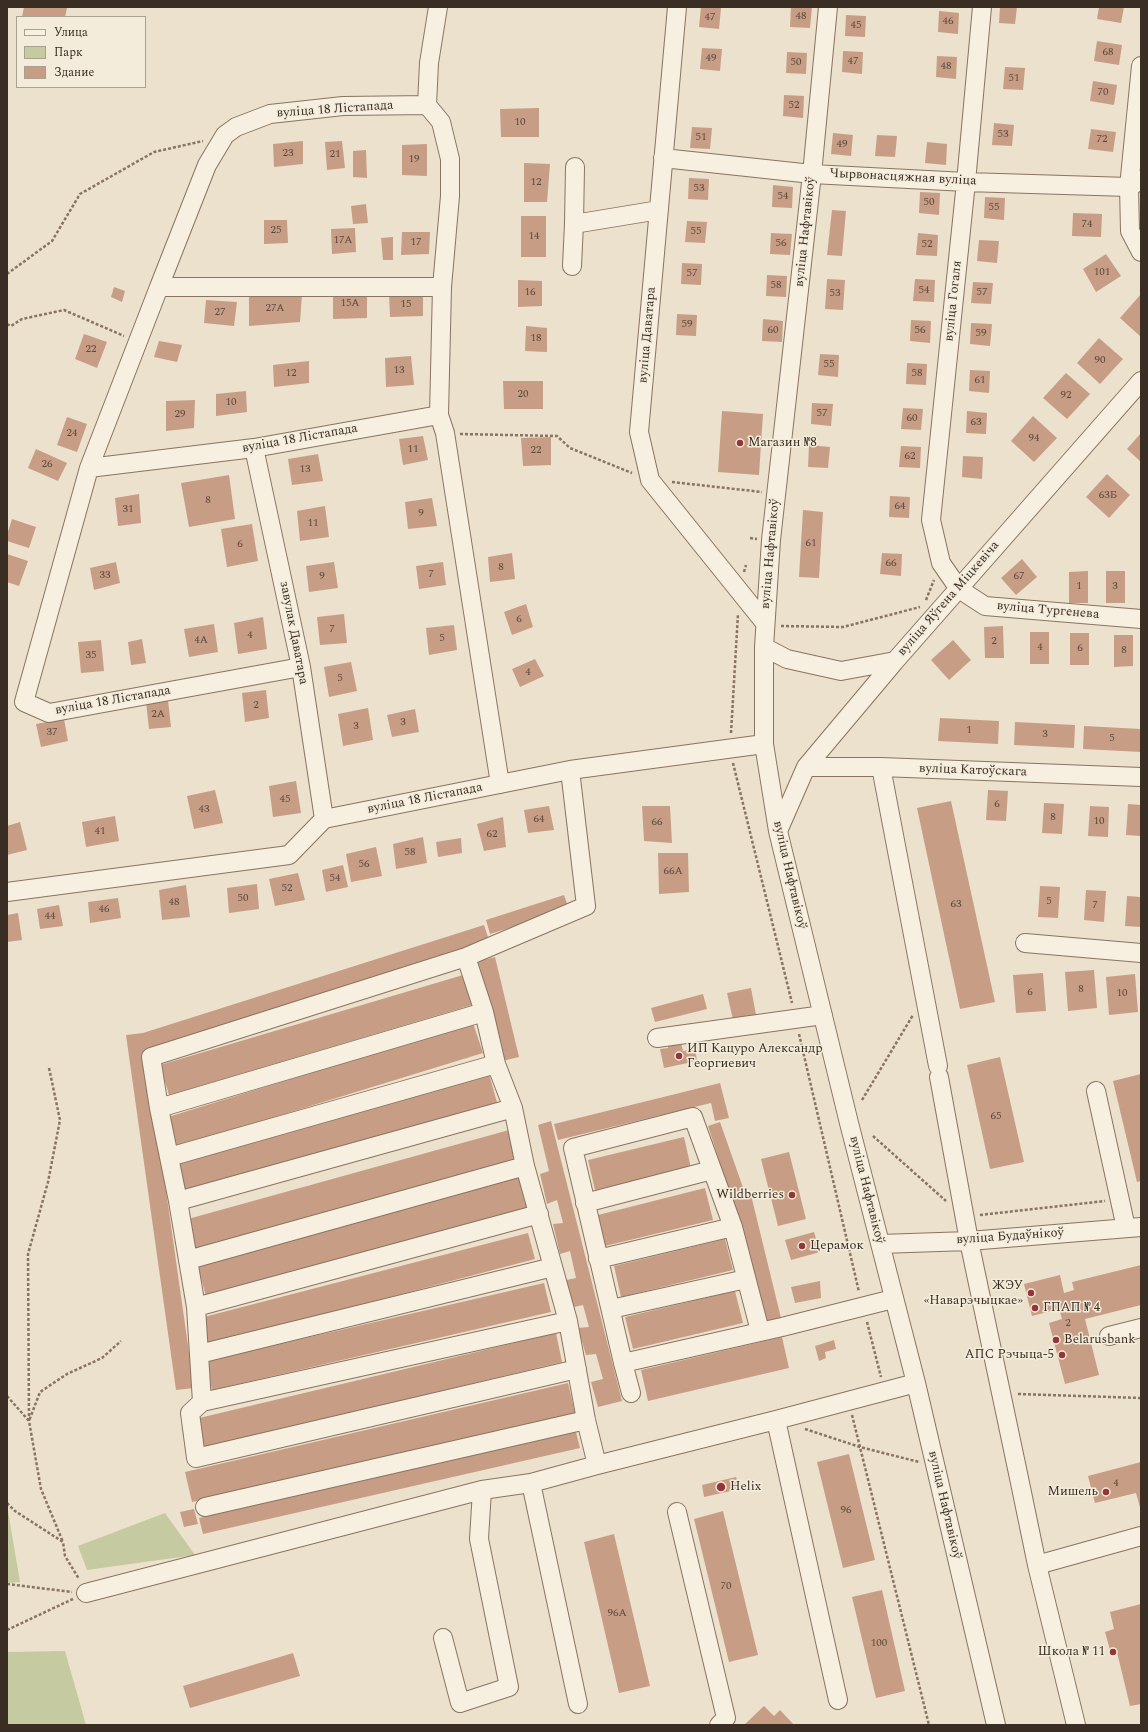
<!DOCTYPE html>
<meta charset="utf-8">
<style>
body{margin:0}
#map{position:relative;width:1148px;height:1732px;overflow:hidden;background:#ece1cc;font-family:Spectral,serif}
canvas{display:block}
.frame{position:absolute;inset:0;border:8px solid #3a2d23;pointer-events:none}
.legend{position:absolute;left:16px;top:16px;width:130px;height:72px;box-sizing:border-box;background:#f4ecdb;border:1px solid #aaa091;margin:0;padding:5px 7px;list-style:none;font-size:12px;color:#3a2d23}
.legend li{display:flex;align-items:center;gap:8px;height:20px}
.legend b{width:20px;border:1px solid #aaa091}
</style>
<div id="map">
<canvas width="1148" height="1732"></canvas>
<div class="frame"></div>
<ul class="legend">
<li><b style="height:5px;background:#f7efdf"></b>Улица</li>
<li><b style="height:11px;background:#c6caa0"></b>Парк</li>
<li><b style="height:11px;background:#c79e85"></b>Здание</li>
</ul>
</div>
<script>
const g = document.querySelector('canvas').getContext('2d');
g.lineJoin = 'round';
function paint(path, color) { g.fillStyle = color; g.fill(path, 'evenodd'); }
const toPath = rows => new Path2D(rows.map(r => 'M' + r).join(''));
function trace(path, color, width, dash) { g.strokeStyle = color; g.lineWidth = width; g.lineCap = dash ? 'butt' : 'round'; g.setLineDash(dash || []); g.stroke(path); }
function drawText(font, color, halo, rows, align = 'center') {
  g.font = font + ' Spectral,serif'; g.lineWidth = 3; g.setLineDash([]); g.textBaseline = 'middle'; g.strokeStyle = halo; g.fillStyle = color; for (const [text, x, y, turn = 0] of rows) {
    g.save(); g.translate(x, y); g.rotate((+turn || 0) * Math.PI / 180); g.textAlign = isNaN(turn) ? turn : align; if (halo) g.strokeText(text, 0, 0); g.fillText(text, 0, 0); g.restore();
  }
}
paint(toPath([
 [7,1505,20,1582,7,1583],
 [165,1513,195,1555,87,1570,78,1546],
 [65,1651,86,1725,7,1725,7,1652]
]), '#c6caa0');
paint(toPath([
 [24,7,62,7,67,8,65,17,22,17],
 [701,7,721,8,719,29,699,27],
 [791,7,812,7,810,28,790,27],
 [1000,7,1017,7,1015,24,999,23],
 [1099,7,1124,7,1121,23,1097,19],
 [939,11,959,13,958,34,938,32],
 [846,15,866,16,865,37,845,36],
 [1097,41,1122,45,1119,65,1094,61],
 [702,48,722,49,720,71,700,69],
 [843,51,863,52,862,74,842,72],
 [787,52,807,53,806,74,786,73],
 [937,56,957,57,956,79,936,77],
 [1005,67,1025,68,1023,90,1003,89],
 [1093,81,1117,85,1114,105,1090,101],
 [784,95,804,96,803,118,783,116],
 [539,108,539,137,501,137,500,109],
 [994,123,1014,125,1012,146,992,145],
 [692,127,712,128,710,149,690,148],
 [1091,129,1116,132,1113,152,1088,149],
 [833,133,853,135,851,156,831,154],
 [877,135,897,136,895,157,875,156],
 [303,141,303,164,274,167,273,144],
 [342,141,345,168,327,170,325,142],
 [927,142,947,144,946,165,925,163],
 [427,144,427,176,402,175,402,145],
 [366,150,367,178,353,177,353,151],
 [524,163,550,164,547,202,524,202],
 [689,178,709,179,708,200,688,199],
 [773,185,793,187,792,208,772,207],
 [920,192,940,193,939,215,919,213],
 [985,197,1005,198,1004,220,984,218],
 [366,204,368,223,353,224,351,206],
 [832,210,846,211,842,256,827,255],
 [1073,213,1102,214,1101,237,1072,236],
 [521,216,546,216,546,257,521,257],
 [264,220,287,220,288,243,264,244],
 [687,221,707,222,705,243,685,242],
 [355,228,356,252,332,254,331,229],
 [402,232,430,232,429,254,401,255],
 [771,233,792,234,790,255,770,254],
 [918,233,938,235,937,256,916,255],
 [393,237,393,260,383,260,381,238],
 [979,240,999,241,997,263,977,261],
 [1106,254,1121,276,1096,292,1083,269],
 [682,263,702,264,701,285,681,284],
 [767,275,787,276,786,297,766,296],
 [827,279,845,280,843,310,825,309],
 [915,279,935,280,934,302,913,301],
 [518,280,542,281,542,306,518,307],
 [973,282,993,283,991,304,971,303],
 [114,287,125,291,122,302,111,297],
 [333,290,367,290,367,318,333,319],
 [302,294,300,322,249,326,249,296],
 [389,294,423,294,423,316,390,317],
 [1141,294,1141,337,1120,318],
 [206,300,237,302,234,326,204,323],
 [677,314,697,315,696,336,676,335],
 [763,319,783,321,782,342,762,341],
 [911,320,931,321,930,343,910,341],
 [971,323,992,324,990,346,970,344],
 [526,326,547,328,547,352,525,351],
 [84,334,107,342,97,368,75,359],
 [1099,338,1123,359,1100,384,1077,363],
 [159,341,182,345,177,362,154,357],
 [820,354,839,355,838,377,818,375],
 [411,356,414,385,386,387,385,358],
 [309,361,309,383,274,387,273,365],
 [907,363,927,364,926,385,906,384],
 [970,370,990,371,989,393,969,391],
 [1066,373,1090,394,1067,419,1043,398],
 [503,381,543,381,543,409,504,409],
 [246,391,247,412,216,416,216,394],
 [195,400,194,428,166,431,166,401],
 [812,403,833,404,831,426,811,424],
 [903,408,923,409,921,430,901,429],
 [722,411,763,414,759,475,718,472],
 [967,411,987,413,986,434,966,433],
 [1033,416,1057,438,1034,462,1011,441],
 [67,417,87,424,77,452,57,445],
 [1141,433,1141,462,1127,449],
 [423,436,428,460,403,465,399,439],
 [551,437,551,465,523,466,521,438],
 [809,445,830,447,828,468,808,467],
 [901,446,921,447,920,468,899,467],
 [36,449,67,463,58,481,28,468],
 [318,454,323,481,292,485,288,459],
 [963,456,983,457,982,479,962,477],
 [1107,474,1130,495,1109,518,1086,497],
 [229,475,235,519,189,527,181,483],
 [139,494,141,523,118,526,115,498],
 [890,496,910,497,909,518,889,517],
 [432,498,437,526,408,529,405,502],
 [325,506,329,537,300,541,297,511],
 [803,510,823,512,819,578,799,577],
 [12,519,36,527,29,548,7,541,7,535],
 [252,524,258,561,227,567,221,529],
 [512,553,515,579,490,582,488,557],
 [882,553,902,554,901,576,880,574],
 [7,554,28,561,19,586,7,582],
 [1022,559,1037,577,1016,595,1001,578],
 [116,562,120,583,94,590,90,568],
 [334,562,338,588,309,592,306,566],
 [443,562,446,585,419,589,416,566],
 [1088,571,1088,603,1069,603,1069,572],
 [1106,571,1125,571,1125,603,1106,603],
 [526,604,533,627,512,635,504,612],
 [344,614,347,643,320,645,317,617],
 [263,617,267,649,238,654,234,623],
 [214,624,218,652,189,657,184,629],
 [454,625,457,650,429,655,426,628],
 [1003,626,1004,658,985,658,984,627],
 [1030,632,1049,632,1049,664,1030,664],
 [1070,633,1089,633,1089,665,1070,665],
 [1114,635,1133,635,1133,666,1114,667],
 [142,639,146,663,131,665,128,642],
 [101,640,104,671,81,673,78,642],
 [953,640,971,660,949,680,931,660],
 [535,659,544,676,520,687,512,669],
 [351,662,357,691,329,697,324,667],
 [266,690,269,718,245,722,242,693],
 [168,700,171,727,149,729,146,702],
 [368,708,373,740,343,746,338,714],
 [415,709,419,732,392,737,387,715],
 [940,718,999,721,998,744,938,741],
 [64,719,68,741,41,747,36,724],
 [1015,722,1075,725,1074,748,1014,745],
 [1084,726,1141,729,1141,752,1083,749],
 [296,781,301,813,273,817,269,786],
 [215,790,223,823,194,829,187,796],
 [988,790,1008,791,1006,821,986,820],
 [951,801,995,1002,960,1009,917,808],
 [1044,803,1064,804,1062,834,1042,833],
 [1128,804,1141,805,1141,836,1126,835],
 [549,806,554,830,528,833,524,810],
 [642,806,670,806,672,843,644,841],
 [1090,806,1109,807,1108,837,1088,836],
 [115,816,119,841,86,847,82,822],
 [503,817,506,847,484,851,477,824],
 [20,822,27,850,7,855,7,826],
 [423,837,427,863,396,869,393,844],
 [461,838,462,853,438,857,436,842],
 [376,847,382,876,351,882,346,854],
 [658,853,688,853,689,892,659,894],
 [343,865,348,887,326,892,322,870],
 [298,873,305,900,275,906,269,879],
 [257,884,259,909,229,913,227,888],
 [186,885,190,917,162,920,159,890],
 [1040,886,1060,887,1058,918,1038,917],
 [1086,890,1106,891,1104,922,1084,920],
 [564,895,569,909,490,934,486,920],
 [1127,896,1141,897,1141,927,1125,926],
 [118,898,121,918,90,923,88,902],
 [59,905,63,926,40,929,37,909],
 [18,913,22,940,7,942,7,915],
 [484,925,489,940,146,1049,194,1388,176,1390,126,1035,143,1033],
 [495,957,519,1057,502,1061,478,961],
 [1094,970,1097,1008,1068,1011,1065,972],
 [1043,973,1046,1011,1016,1013,1013,975],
 [1135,974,1138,1012,1109,1015,1106,977],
 [463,975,472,1005,169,1095,160,1065],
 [751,988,756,1015,733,1020,727,993],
 [703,994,707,1009,655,1022,651,1008],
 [473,1023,483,1053,177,1147,168,1117],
 [681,1043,683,1051,695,1049,697,1061,664,1068,660,1049,668,1048,668,1046],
 [1000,1057,1024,1162,990,1169,967,1065],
 [489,1074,498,1106,186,1196,177,1163],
 [1141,1074,1141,1181,1137,1182,1113,1081],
 [720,1083,729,1118,715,1121,711,1103,558,1140,554,1124],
 [551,1121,622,1401,598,1407,591,1382,603,1379,596,1354,586,1355,578,1328,589,1327,583,1305,574,1307,566,1280,576,1278,570,1251,560,1254,553,1224,563,1223,557,1200,547,1204,540,1174,549,1171,538,1125],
 [720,1122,746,1196,751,1195,781,1318,764,1322,732,1200,708,1126],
 [509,1130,517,1160,196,1250,188,1219],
 [684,1137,691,1168,595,1190,588,1160],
 [789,1152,806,1219,778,1226,761,1159],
 [519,1174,529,1207,207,1300,198,1267],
 [705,1188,713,1220,605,1246,598,1215],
 [814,1232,820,1252,791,1260,785,1240],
 [528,1233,535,1259,207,1345,200,1318],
 [725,1239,733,1270,621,1297,614,1266],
 [1141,1265,1141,1305,1085,1319,1099,1375,1065,1384,1049,1323,1062,1319,1059,1309,1032,1316,1024,1284,1060,1275,1064,1293,1074,1290,1072,1282],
 [820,1281,821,1298,795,1303,791,1287],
 [544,1283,551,1312,212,1390,206,1361],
 [735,1291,743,1323,633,1349,625,1317],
 [556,1333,562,1362,202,1448,195,1419],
 [782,1337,789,1368,648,1401,641,1370],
 [834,1340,836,1349,825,1352,826,1358,819,1361,815,1346],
 [568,1383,575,1413,192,1502,185,1472],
 [576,1432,580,1448,203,1534,199,1518],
 [849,1454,875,1560,843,1568,817,1462],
 [1141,1462,1141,1511,1136,1493,1095,1503,1088,1476],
 [736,1477,740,1489,704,1497,702,1485],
 [194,1509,198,1524,184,1527,180,1512],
 [723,1511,758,1655,729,1662,694,1519],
 [614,1534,650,1686,619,1693,584,1542],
 [882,1590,905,1691,876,1698,852,1597],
 [1141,1604,1141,1704,1130,1706,1116,1648,1110,1650,1105,1632,1114,1629,1110,1612],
 [293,1653,300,1676,190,1708,183,1686],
 [764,1706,774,1716,780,1710,794,1725,744,1725]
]), '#c79e85');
const minor = toPath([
 [677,7,639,432,650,480,765,623],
 [828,7,812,174,771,540,764,647,764,744,778,831,849,1123,916,1383,996,1725],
 [982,7,966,182,931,520,941,563,959,589,985,606,1141,619],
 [1141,66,1129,187,1130,231,1141,252],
 [427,105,441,122,450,159,450,196,442,287,439,415,445,433,500,784],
 [427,105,429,63,438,7],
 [663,158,812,174,966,182,1129,187,1141,180],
 [574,224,575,167],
 [572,266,574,224,659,210],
 [159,287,207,165,225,135,236,127,270,114,343,106,427,105],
 [254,448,301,667,324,819],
 [89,468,159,287,442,287],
 [764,647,787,659,841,671,895,661],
 [301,667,49,713,24,702,89,468,254,448,439,415],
 [806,767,881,767,1141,777],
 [881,767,938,1066],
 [778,831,806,767,895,661,1141,381],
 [7,892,289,855,324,819,570,770,764,744],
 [1025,943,1141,953],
 [466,957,586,906,570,770],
 [657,1038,823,1015],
 [939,1077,969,1241,1019,1478,1037,1565,1076,1725],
 [1096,1091,1126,1228],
 [159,1108,484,1012],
 [169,1157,496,1064],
 [178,1201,513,1108],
 [585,1203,712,1170],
 [880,1244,969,1241,1141,1227],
 [598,1259,733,1227],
 [188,1260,525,1166],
 [196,1307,539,1214],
 [611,1309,746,1279],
 [568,1321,202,1402,196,1307,178,1201,159,1108,151,1057,466,957,484,1012,496,1064,513,1108,525,1166,568,1321,586,1420,597,1465],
 [760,1331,733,1227,693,1117,573,1148,623,1363,782,1327,893,1299],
 [1109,1336,1141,1328],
 [199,1354,553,1267],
 [623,1363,631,1393],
 [202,1402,190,1413,196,1458,577,1369],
 [776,1420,838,1700],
 [205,1507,586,1420],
 [677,1512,726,1718,719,1725],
 [1037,1565,1141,1536],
 [86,1593,482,1490,531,1483],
 [443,1638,460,1703,509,1687,479,1539,482,1490],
 [578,1704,531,1483,597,1465,776,1420,916,1383]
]);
trace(minor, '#887461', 20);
trace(toPath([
 [7,274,52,241,80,194,154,152,203,141],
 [7,324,11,326,22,319,64,310,124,336],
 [460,434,557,436,570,448,632,473],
 [672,482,762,492],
 [750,538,757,539],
 [744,572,746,565],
 [926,600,934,580],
 [781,626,843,627,920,607],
 [731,733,738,614],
 [733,763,792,1003],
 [799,1034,859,1292],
 [49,1068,60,1120,48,1182,28,1254,29,1421,41,1489,63,1542],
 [862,1100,913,1015],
 [873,1136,946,1201],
 [980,1215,1105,1201],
 [867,1322,881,1377],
 [1018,1394,1141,1398],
 [7,1396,29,1421,40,1392,67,1374,102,1358,121,1341],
 [852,1415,929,1725],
 [805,1429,860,1447,919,1462],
 [7,1503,15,1511,63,1542,65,1556,79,1579],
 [7,1584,72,1592],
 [7,1630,73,1599]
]), '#887461', 2.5, [3, 2]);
trace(minor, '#f7efdf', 18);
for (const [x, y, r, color] of [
 [740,443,4,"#923639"],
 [679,1056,4,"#923639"],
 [792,1195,4,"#923639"],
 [802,1246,4,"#923639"],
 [1031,1293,4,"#923639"],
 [1035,1308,4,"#923639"],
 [1056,1340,4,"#923639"],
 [1062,1355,4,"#923639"],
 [721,1487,5,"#923639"],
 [1106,1492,4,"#923639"],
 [1113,1652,4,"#923639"]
]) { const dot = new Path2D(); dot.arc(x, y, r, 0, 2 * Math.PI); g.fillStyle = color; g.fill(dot); trace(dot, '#f4ecdb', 1.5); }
drawText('11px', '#5d493c', null, [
 ["48",801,17],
 ["47",710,18],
 ["46",948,22],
 ["45",856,26],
 ["68",1108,53],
 ["49",711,59],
 ["47",853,62],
 ["50",796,63],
 ["48",946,67],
 ["51",1014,79],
 ["70",1103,93],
 ["52",794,106],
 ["10",520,123],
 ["53",1003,135],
 ["51",701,138],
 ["72",1102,140],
 ["49",842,145],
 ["23",288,154],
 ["21",335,155],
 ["19",414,160],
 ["12",536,183],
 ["53",699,189],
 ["54",783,197],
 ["50",929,203],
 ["55",994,208],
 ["74",1087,225],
 ["25",276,231],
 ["55",696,232],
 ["14",534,237],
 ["17А",343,241],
 ["17",416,243],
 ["56",781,244],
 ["52",927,245],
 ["101",1102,273],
 ["57",692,274],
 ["58",776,286],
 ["54",924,291],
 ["16",530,293],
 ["57",982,293],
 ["53",835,294],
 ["15А",350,304],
 ["15",406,305],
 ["27А",275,309],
 ["27",220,313],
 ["59",687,325],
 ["60",773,331],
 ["56",920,331],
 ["59",981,334],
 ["18",536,339],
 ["22",91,350],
 ["90",1100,361],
 ["55",829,365],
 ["13",399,371],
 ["12",291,374],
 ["58",917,374],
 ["61",980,381],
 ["20",523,395],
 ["92",1066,396],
 ["10",231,403],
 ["57",822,414],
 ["29",180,415],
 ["60",912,419],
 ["63",976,423],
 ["24",72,434],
 ["94",1034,439],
 ["11",413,450],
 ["22",536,451],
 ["62",910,457],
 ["26",47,465],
 ["13",305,470],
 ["63Б",1108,496],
 ["8",208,501],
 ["64",900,507],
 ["31",128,510],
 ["9",421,514],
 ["11",313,524],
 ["61",811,544],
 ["6",240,545],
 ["66",891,564],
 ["8",501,568],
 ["7",431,575],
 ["33",105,576],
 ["9",322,577],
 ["67",1019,577],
 ["1",1079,587],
 ["3",1115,587],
 ["6",519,620],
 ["7",332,630],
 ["4",250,636],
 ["5",442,639],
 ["4А",201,641],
 ["2",994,642],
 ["4",1040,648],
 ["6",1080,649],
 ["8",1124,651],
 ["35",91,656],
 ["4",528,673],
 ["5",340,679],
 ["2",256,706],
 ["2А",158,715],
 ["3",403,723],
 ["3",356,727],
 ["1",969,731],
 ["37",52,733],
 ["3",1045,735],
 ["5",1112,739],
 ["45",285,800],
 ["6",997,805],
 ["43",204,810],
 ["8",1053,818],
 ["64",539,820],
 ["10",1099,822],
 ["66",657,823],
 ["41",100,832],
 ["62",492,835],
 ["58",410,853],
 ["56",364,865],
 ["66А",673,872],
 ["54",335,879],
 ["52",287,889],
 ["50",243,899],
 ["5",1049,902],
 ["48",174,903],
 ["63",956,905],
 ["7",1095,906],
 ["46",104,910],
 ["44",50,917],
 ["8",1081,990],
 ["6",1030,993],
 ["10",1122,994],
 ["65",996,1117],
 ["2",1068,1324],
 ["4",1116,1484],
 ["96",846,1511],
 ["70",726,1587],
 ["96А",617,1614],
 ["100",879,1644]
]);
drawText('13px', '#3a2d23', '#f4ecdb', [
 ["вуліца 18 Лістапада",335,110,-4],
 ["Чырвонасцяжная вуліца",903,178,3],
 ["вуліца Нафтавікоў",806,232,-84],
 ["вуліца Гогаля",954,301,-84],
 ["вуліца Даватара",648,335,-85],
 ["вуліца 18 Лістапада",300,439,-10],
 ["вуліца Нафтавікоў",771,554,-85],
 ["вуліца Яўгена Міцкевіча",949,599,-49],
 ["вуліца Тургенева",1048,611,5],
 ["завулак Даватара",293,633,79],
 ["вуліца 18 Лістапада",113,701,-10],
 ["вуліца Катоўскага",973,771,2],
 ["вуліца 18 Лістапада",425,799,-11],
 ["вуліца Нафтавікоў",789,875,77],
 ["вуліца Нафтавікоў",866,1190,76],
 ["вуліца Будаўнікоў",1010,1237,-4],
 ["вуліца Нафтавікоў",944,1505,77]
]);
drawText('13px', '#3a2d23', '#f4ecdb', [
 ["Магазин №8",748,443],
 ["ИП Кацуро Александр",687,1049],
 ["Георгиевич",687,1064],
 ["Wildberries",784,1195,"right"],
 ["Церамок",810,1246],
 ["ЖЭУ",1023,1286,"right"],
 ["«Наварэчыцкае»",1023,1301,"right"],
 ["ГПАП № 4",1043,1308],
 ["Belarusbank",1064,1340],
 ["АПС Рэчыца-5",1054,1355,"right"],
 ["Helix",730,1487],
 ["Мишель",1098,1492,"right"],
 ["Школа № 11",1105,1652,"right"]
], 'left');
</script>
